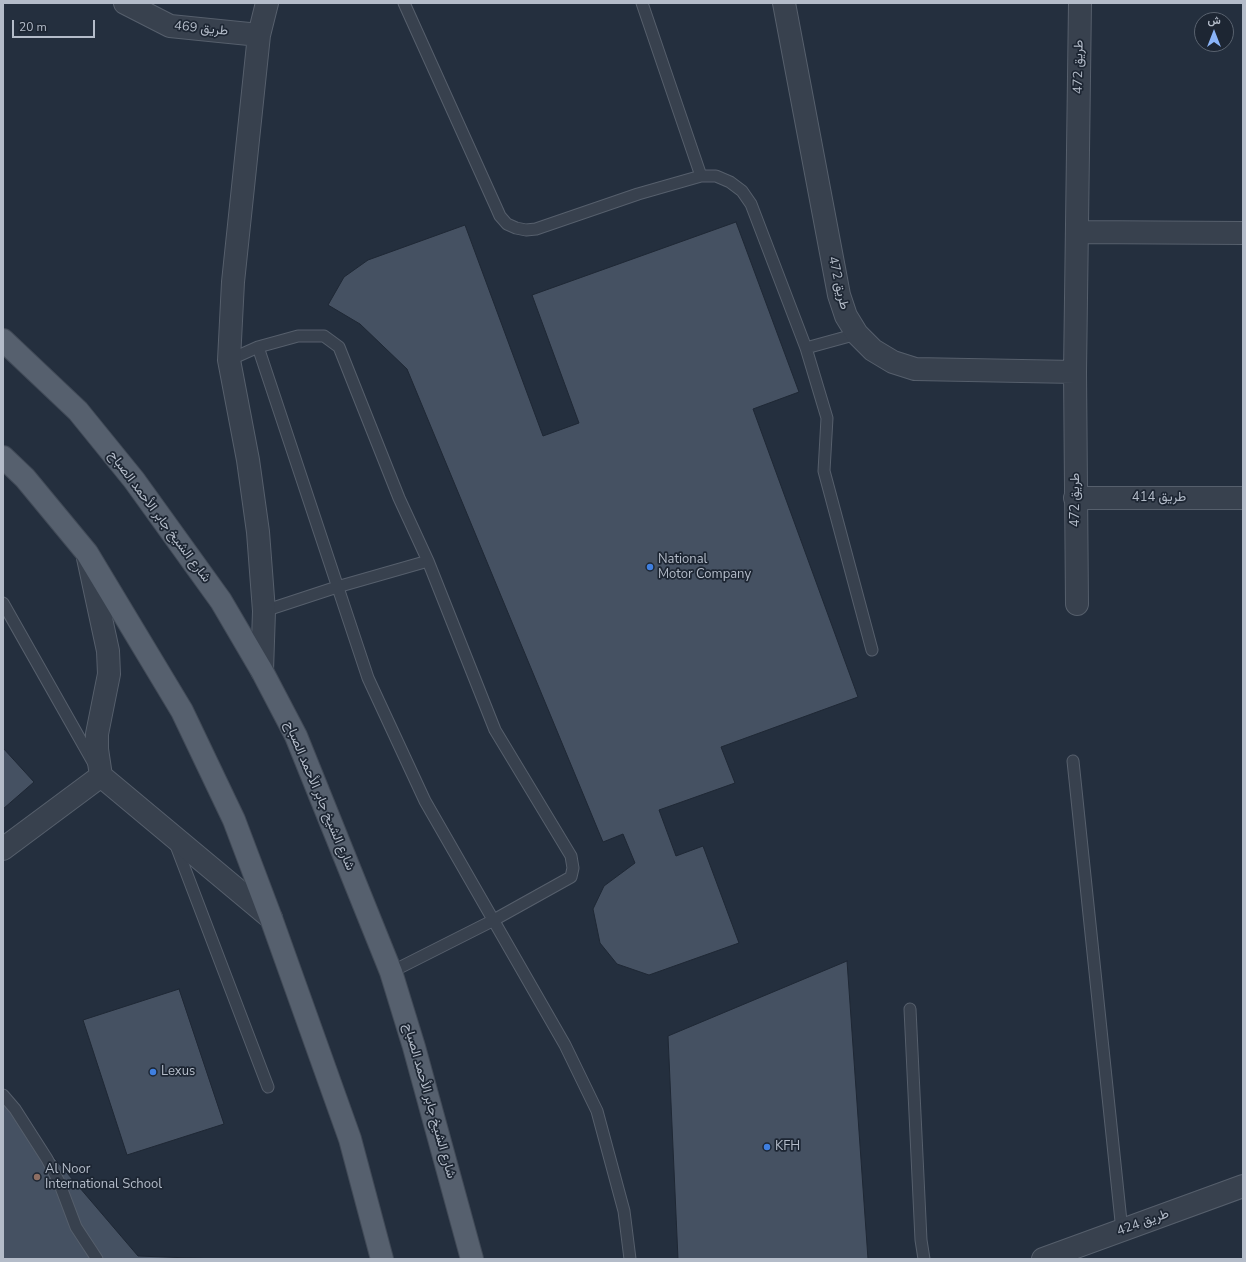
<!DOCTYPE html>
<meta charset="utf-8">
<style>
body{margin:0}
#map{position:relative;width:1246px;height:1262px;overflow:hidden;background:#242f3e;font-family:"Nunito Sans",Vazirmatn,sans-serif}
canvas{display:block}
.frame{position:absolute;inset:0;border:4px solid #b4bcc9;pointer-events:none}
.north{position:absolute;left:1194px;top:12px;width:40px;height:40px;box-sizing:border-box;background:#1d2633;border:1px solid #59626f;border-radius:50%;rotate:0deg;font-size:11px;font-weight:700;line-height:16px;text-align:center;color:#b4bcc9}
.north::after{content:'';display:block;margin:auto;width:14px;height:18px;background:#8ab4f8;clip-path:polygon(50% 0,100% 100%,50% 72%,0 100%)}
.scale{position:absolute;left:12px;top:20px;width:83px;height:18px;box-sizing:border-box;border:2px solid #b4bcc9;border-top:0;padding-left:5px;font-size:12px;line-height:14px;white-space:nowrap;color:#b4bcc9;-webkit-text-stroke:3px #1d2633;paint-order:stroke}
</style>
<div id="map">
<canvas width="1246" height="1262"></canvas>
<div class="frame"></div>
<div class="north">ش</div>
<div class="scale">20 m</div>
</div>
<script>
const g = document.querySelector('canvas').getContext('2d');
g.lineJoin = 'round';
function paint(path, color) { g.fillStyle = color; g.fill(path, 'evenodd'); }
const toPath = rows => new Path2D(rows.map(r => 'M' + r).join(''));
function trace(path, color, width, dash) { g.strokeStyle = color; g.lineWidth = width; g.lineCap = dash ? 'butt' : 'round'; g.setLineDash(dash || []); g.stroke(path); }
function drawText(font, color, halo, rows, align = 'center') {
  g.font = font + ' "Nunito Sans",Vazirmatn,sans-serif'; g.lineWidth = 3.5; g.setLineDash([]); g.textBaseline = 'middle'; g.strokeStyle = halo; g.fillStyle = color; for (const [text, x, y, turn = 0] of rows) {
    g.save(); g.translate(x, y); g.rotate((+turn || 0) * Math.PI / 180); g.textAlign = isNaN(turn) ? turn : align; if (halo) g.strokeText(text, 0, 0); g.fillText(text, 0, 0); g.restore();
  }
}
const building = toPath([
 [736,222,799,392,753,409,858,697,721,747,735,783,659,810,676,856,703,846,739,943,649,975,617,964,600,943,593,909,604,886,635,863,623,834,603,842,407,369,360,324,328,305,344,277,368,260,465,225,543,436,579,423,532,295,736,222],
 [3,748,34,782,3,809,3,748],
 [847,961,868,1259,678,1259,668,1036,847,961],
 [179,989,224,1124,127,1155,83,1020,179,989],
 [3,1098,138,1256,216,1259,3,1259,3,1098]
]);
paint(building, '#455162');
trace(building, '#1f2835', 1);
const lane = toPath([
 [404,3,496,207,500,216,507,224,516,228,526,230,536,229,638,194,701,176,716,176,730,182,742,191,751,204,806,348,827,418,824,471,872,650],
 [642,3,701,176],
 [258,347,368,678,425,801,565,1045,597,1111,624,1211,630,1259],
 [806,348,857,334],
 [229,360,258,347,298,336,324,336,339,347,399,498,428,561,495,730,571,856,573,868,571,877,492,921,391,972],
 [3,603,93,762],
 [264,611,337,587,428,561],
 [1073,761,1122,1231],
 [175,843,268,1087],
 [910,1009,921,1240,924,1259],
 [3,1095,15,1109,47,1159,59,1182,76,1227,97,1259]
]);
const street = toPath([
 [125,3,170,26,259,35],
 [784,3,839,295,846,316,857,334,873,350,893,362,915,369,1075,372],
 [1077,232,1243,233],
 [1075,498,1243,498],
 [88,558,108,651,109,674,97,734,97,749,101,776,271,918],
 [1077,604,1075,372,1080,3],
 [262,671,264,611,258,532,248,460,229,360,233,282,259,35,267,3],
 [3,849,101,776],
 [1043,1259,1243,1186]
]);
const primary = toPath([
 [3,340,78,411,134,480,221,601,262,671,296,736,391,972,414,1047,472,1259],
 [3,457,25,478,87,553,182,711,234,820,271,918,350,1139,382,1259]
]);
trace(lane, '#565f6c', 13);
trace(street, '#565f6c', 24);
trace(primary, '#414a57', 24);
trace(lane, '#38414e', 11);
trace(street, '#38414e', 22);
trace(primary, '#56606e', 22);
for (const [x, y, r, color] of [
 [650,567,4,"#3f7fe0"],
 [153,1072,4,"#3f7fe0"],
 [767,1147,4,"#3f7fe0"],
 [37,1177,4,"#8d6e63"]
]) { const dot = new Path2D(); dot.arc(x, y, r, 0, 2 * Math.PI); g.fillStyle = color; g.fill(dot); trace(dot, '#1d2633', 1.5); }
drawText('13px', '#b4bcc9', '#1d2633', [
 ["طريق 469",201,29,6],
 ["طريق 472",1079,67,-89],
 ["طريق 472",838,283,77],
 ["طريق 414",1159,498],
 ["طريق 472",1076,500,-90],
 ["شارع الشيخ جابر الأحمد الصباح",159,517,53],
 ["شارع الشيخ جابر الأحمد الصباح",319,796,67],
 ["شارع الشيخ جابر الأحمد الصباح",429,1101,74],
 ["طريق 424",1143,1223,-20]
]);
drawText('13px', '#b4bcc9', '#1d2633', [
 ["National",658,560],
 ["Motor Company",658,575],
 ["Lexus",161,1072],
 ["KFH",775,1147],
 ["Al Noor",45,1170],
 ["International School",45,1185]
], 'left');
</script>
